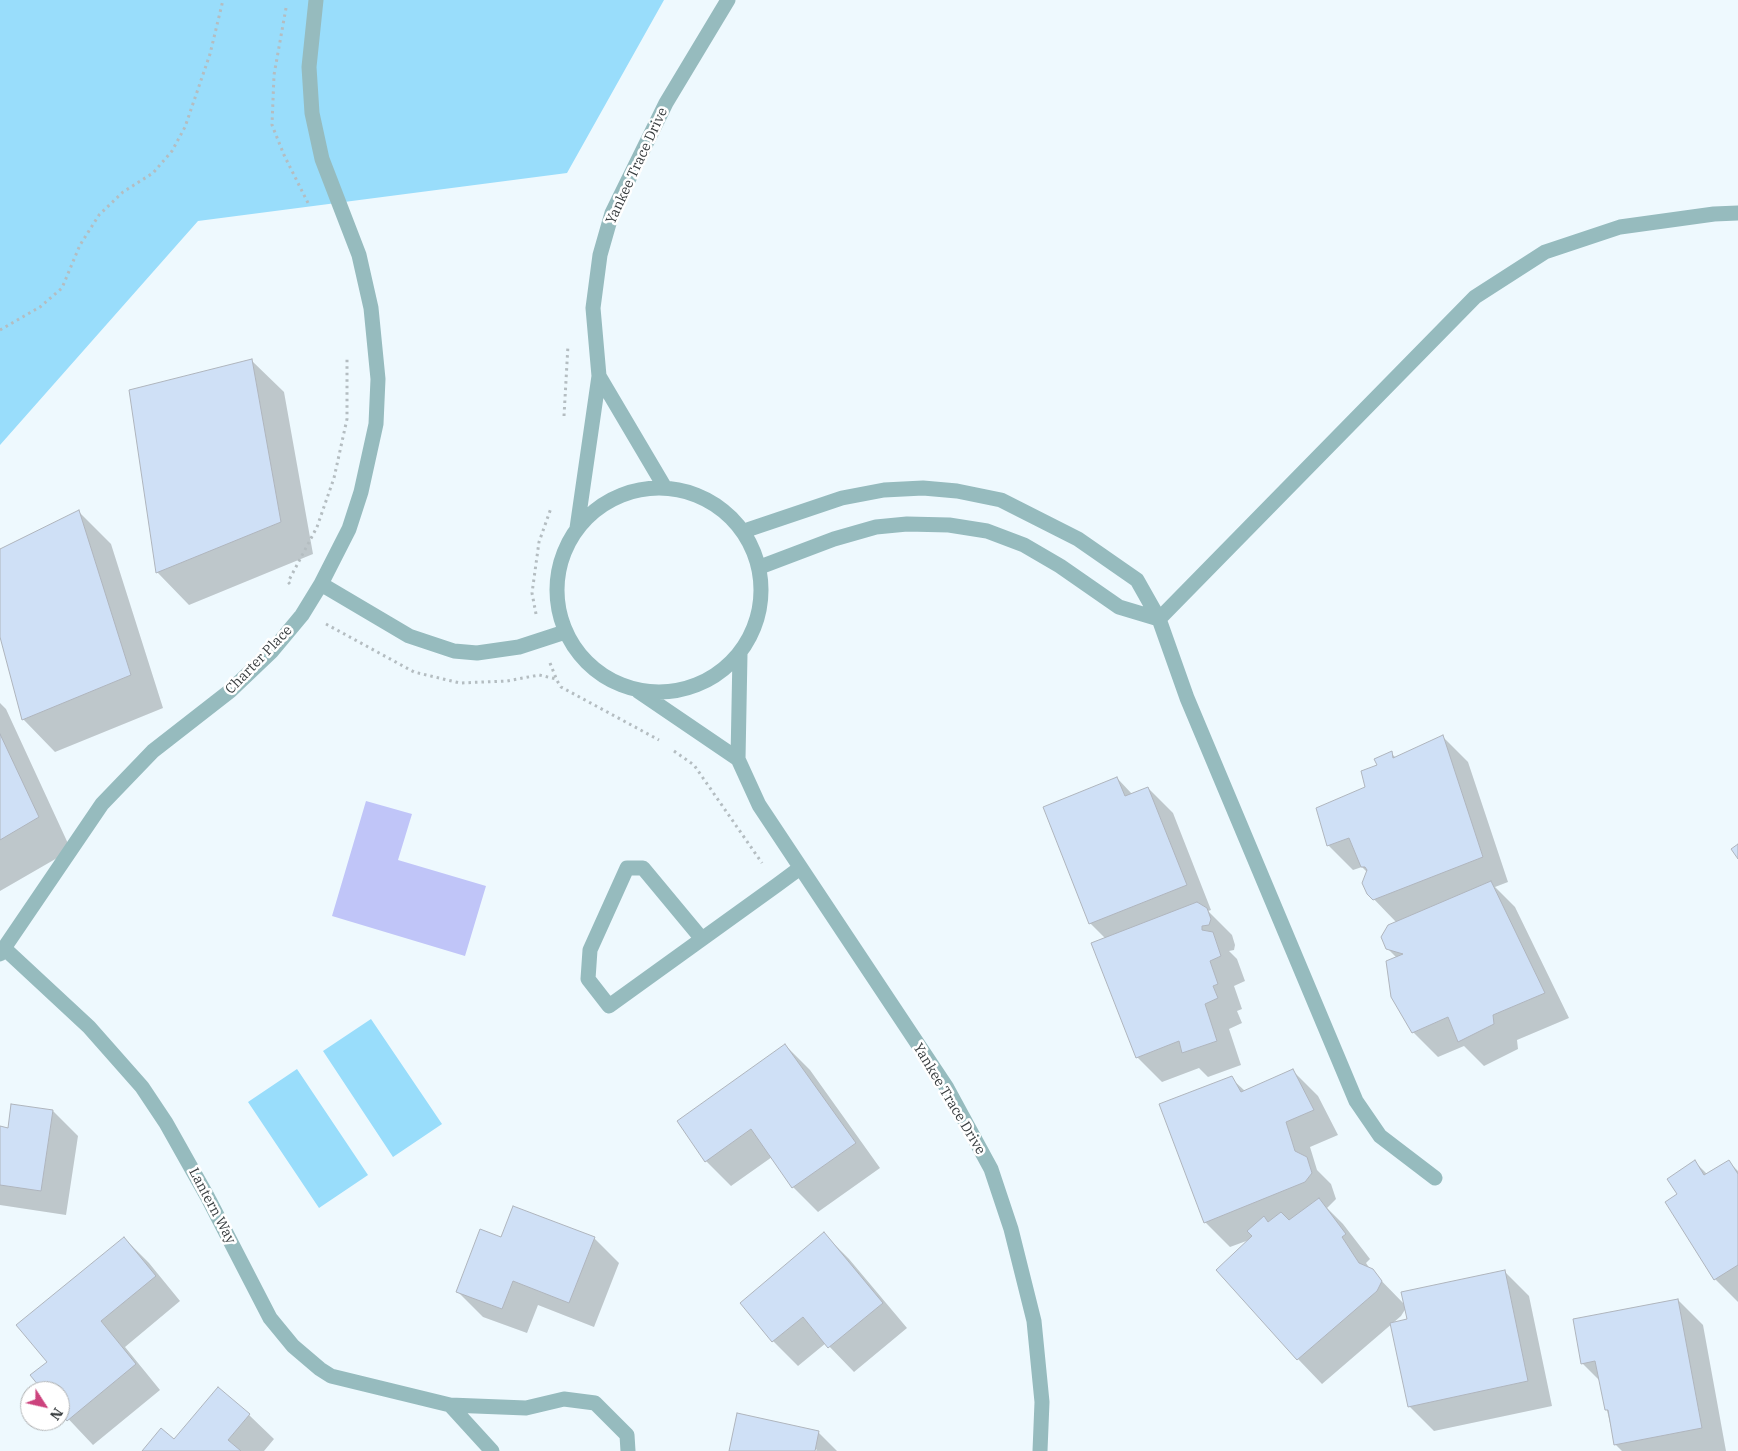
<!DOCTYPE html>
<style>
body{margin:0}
#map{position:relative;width:1738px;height:1451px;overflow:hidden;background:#eef9fe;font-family:"IBM Plex Serif",serif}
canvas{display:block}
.north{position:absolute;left:20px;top:1381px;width:50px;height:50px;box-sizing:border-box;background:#fff;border:1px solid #afb1b2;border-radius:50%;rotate:125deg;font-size:14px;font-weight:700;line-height:20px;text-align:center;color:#383d3f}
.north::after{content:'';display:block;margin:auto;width:18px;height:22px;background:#cc437d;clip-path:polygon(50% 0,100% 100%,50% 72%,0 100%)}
</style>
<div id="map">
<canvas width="1738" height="1451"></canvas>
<div class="north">N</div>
</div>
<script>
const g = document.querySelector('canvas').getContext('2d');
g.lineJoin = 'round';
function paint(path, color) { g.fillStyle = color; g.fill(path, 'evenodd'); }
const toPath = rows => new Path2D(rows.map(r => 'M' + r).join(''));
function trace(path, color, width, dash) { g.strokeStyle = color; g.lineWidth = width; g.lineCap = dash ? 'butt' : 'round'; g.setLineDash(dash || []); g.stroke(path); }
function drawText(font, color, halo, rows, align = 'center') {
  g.font = font + ' "IBM Plex Serif",serif'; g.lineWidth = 5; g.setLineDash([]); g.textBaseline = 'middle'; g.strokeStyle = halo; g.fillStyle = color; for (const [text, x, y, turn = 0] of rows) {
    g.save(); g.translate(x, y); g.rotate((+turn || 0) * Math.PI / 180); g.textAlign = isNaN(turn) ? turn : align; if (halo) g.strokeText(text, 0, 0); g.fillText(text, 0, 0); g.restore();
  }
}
paint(toPath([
 [0,0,664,0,567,173,198,221,0,445],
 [371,1019,442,1124,393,1157,323,1051],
 [297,1069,368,1175,319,1208,248,1102]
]), '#99ddfb');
paint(toPath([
 [366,801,412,814,398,860,486,886,465,956,332,916]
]), '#c0c5f8');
paint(toPath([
 [251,360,284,392,313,554,189,605,157,572],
 [79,512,111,544,163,708,55,752,23,719,0,632,0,551],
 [0,703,6,709,71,850,0,891],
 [1443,737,1468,762,1508,882,1495,887,1515,907,1569,1018,1517,1040,1518,1049,1484,1066,1464,1046,1438,1057,1413,1032,1397,958,1387,948,1397,923,1368,893,1367,872,1362,867,1353,870,1328,845,1366,788,1378,765,1391,753,1396,758],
 [1117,778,1132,794,1148,788,1173,813,1211,910,1208,911,1232,935,1235,945,1234,950,1229,951,1237,959,1245,981,1234,986,1242,1009,1237,1011,1242,1023,1229,1029,1241,1065,1208,1077,1199,1068,1162,1082,1137,1057,1105,938,1090,923],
 [785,1045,810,1070,880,1168,818,1212,793,1187,772,1157,731,1186,706,1161],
 [1293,1071,1318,1096,1338,1135,1310,1147,1317,1170,1331,1184,1336,1199,1327,1208,1343,1224,1370,1259,1366,1263,1370,1269,1405,1305,1504,1271,1529,1296,1552,1406,1434,1431,1409,1406,1408,1320,1406,1308,1401,1316,1322,1384,1298,1359,1249,1240,1230,1247,1205,1222,1231,1078,1245,1091],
 [53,1111,78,1136,66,1215,0,1205,0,1128,9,1129],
 [1728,1161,1738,1171,1738,1302,1715,1279,1678,1195,1695,1162,1707,1174],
 [824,1234,849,1259,907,1328,854,1372,826,1343,798,1366,773,1341,742,1303],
 [124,1238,149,1263,180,1301,125,1347,160,1390,93,1445,60,1410,60,1391,44,1391,48,1362],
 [594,1238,619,1263,594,1327,538,1305,527,1333,483,1317,458,1292,502,1239],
 [1678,1300,1703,1325,1726,1451,1622,1451,1615,1444,1600,1381,1582,1363],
 [249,1415,274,1439,264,1451,143,1451],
 [818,1432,837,1451,816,1451,817,1449,814,1451,730,1451]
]), '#0003');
const building = toPath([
 [252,359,281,522,156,573,129,390,252,359],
 [79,510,131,675,22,720,0,637,0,549,79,510],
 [0,734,39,817,0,840,0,734],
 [1443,735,1483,857,1373,900,1367,894,1362,883,1367,870,1365,867,1361,867,1349,838,1327,846,1316,808,1365,787,1361,771,1377,765,1374,759,1392,751,1393,758,1443,735],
 [1117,777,1125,796,1148,787,1187,885,1089,924,1043,807,1117,777],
 [1738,844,1738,859,1731,849,1738,844],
 [1491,881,1545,993,1493,1015,1494,1024,1458,1042,1448,1017,1412,1033,1391,997,1386,961,1403,954,1386,949,1381,937,1388,925,1491,881],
 [1197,902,1207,908,1211,919,1209,925,1202,926,1202,930,1213,932,1221,956,1210,961,1218,984,1213,986,1218,998,1205,1004,1217,1041,1182,1053,1179,1041,1136,1058,1091,943,1197,902],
 [785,1044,856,1143,792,1188,751,1129,705,1162,677,1121,785,1044],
 [1293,1069,1314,1110,1286,1122,1295,1151,1307,1157,1312,1173,1305,1182,1204,1223,1159,1104,1232,1076,1241,1092,1293,1069],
 [11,1104,53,1110,41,1191,0,1185,0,1126,8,1128,11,1104],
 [1695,1160,1704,1175,1729,1160,1738,1174,1738,1265,1714,1280,1665,1202,1677,1194,1667,1179,1695,1160],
 [1319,1198,1346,1234,1342,1237,1359,1263,1373,1269,1382,1281,1377,1291,1297,1360,1216,1270,1252,1236,1247,1231,1264,1216,1268,1222,1281,1212,1289,1220,1319,1198],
 [513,1206,595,1237,569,1303,513,1281,502,1309,456,1292,480,1229,501,1237,513,1206],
 [824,1232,883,1303,828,1348,803,1317,772,1342,740,1303,824,1232],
 [124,1237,156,1276,101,1321,136,1364,67,1421,60,1412,60,1391,43,1391,30,1375,47,1362,16,1325,124,1237],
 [1505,1270,1528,1381,1408,1407,1390,1323,1407,1319,1401,1292,1505,1270],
 [1678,1299,1702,1428,1614,1445,1608,1410,1605,1410,1595,1361,1581,1364,1573,1319,1678,1299],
 [218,1387,250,1414,228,1440,241,1451,142,1451,161,1428,174,1439,218,1387],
 [737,1413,819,1431,815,1451,729,1451,737,1413]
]);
paint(building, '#cfe0f6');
trace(building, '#afb5bd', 1);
trace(toPath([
 [286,8,274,75,272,125,284,155,309,205],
 [0,330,40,307,62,288,80,245,99,215,123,192,153,173,172,151,185,127,210,54,223,0],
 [564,416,568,345],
 [290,584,288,582,317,527,334,478,347,419,347,357],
 [536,614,532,593,539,542,551,508],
 [326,624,414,672,460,683,507,681,539,675,556,679,561,687,659,740],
 [550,663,556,678],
 [674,751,694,765,762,863]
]), '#b4bdc1', 3, [2.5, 4]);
trace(toPath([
 [599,376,664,486],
 '557 590a102 102 0 1 1 204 0a102 102 0 1 1-204 0Z',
 [577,528,599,376,593,308,600,255,612,213,666,103,728,0],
 [744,531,842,498,884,490,923,488,957,491,1001,500,1078,539,1137,580,1159,619,1119,607,1060,566,1024,545,987,531,949,525,907,524,876,527,834,539,760,567],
 [321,584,409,636,454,651,477,653,519,647,565,632],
 [740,654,738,759,759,805,947,1088,991,1169,1011,1229,1034,1321,1042,1402,1040,1451],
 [638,691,738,759],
 [702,939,643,868,627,868,590,950,588,979,609,1006,702,939,777,885,800,868],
 [5,949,89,1027,142,1087,166,1123,207,1196,270,1318,293,1346,320,1369,331,1376,450,1405,526,1408,564,1399,595,1403,627,1435,628,1451],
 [0,954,102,804,153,751,230,691,272,651,302,615,321,584,349,529,361,492,376,424,378,379,371,308,359,255,322,159,312,113,309,67,316,0],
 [1435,1178,1380,1136,1356,1101,1187,698,1159,619,1475,297,1545,252,1620,227,1714,214,1738,213],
 [450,1405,492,1451]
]), '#96bbbe', 15);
drawText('14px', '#383d3f', '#fff', [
 ["Yankee Trace Drive",637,166,-65],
 ["Charter Place",259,660,-46],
 ["Yankee Trace Drive",949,1099,59],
 ["Lantern Way",212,1206,62]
]);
</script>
